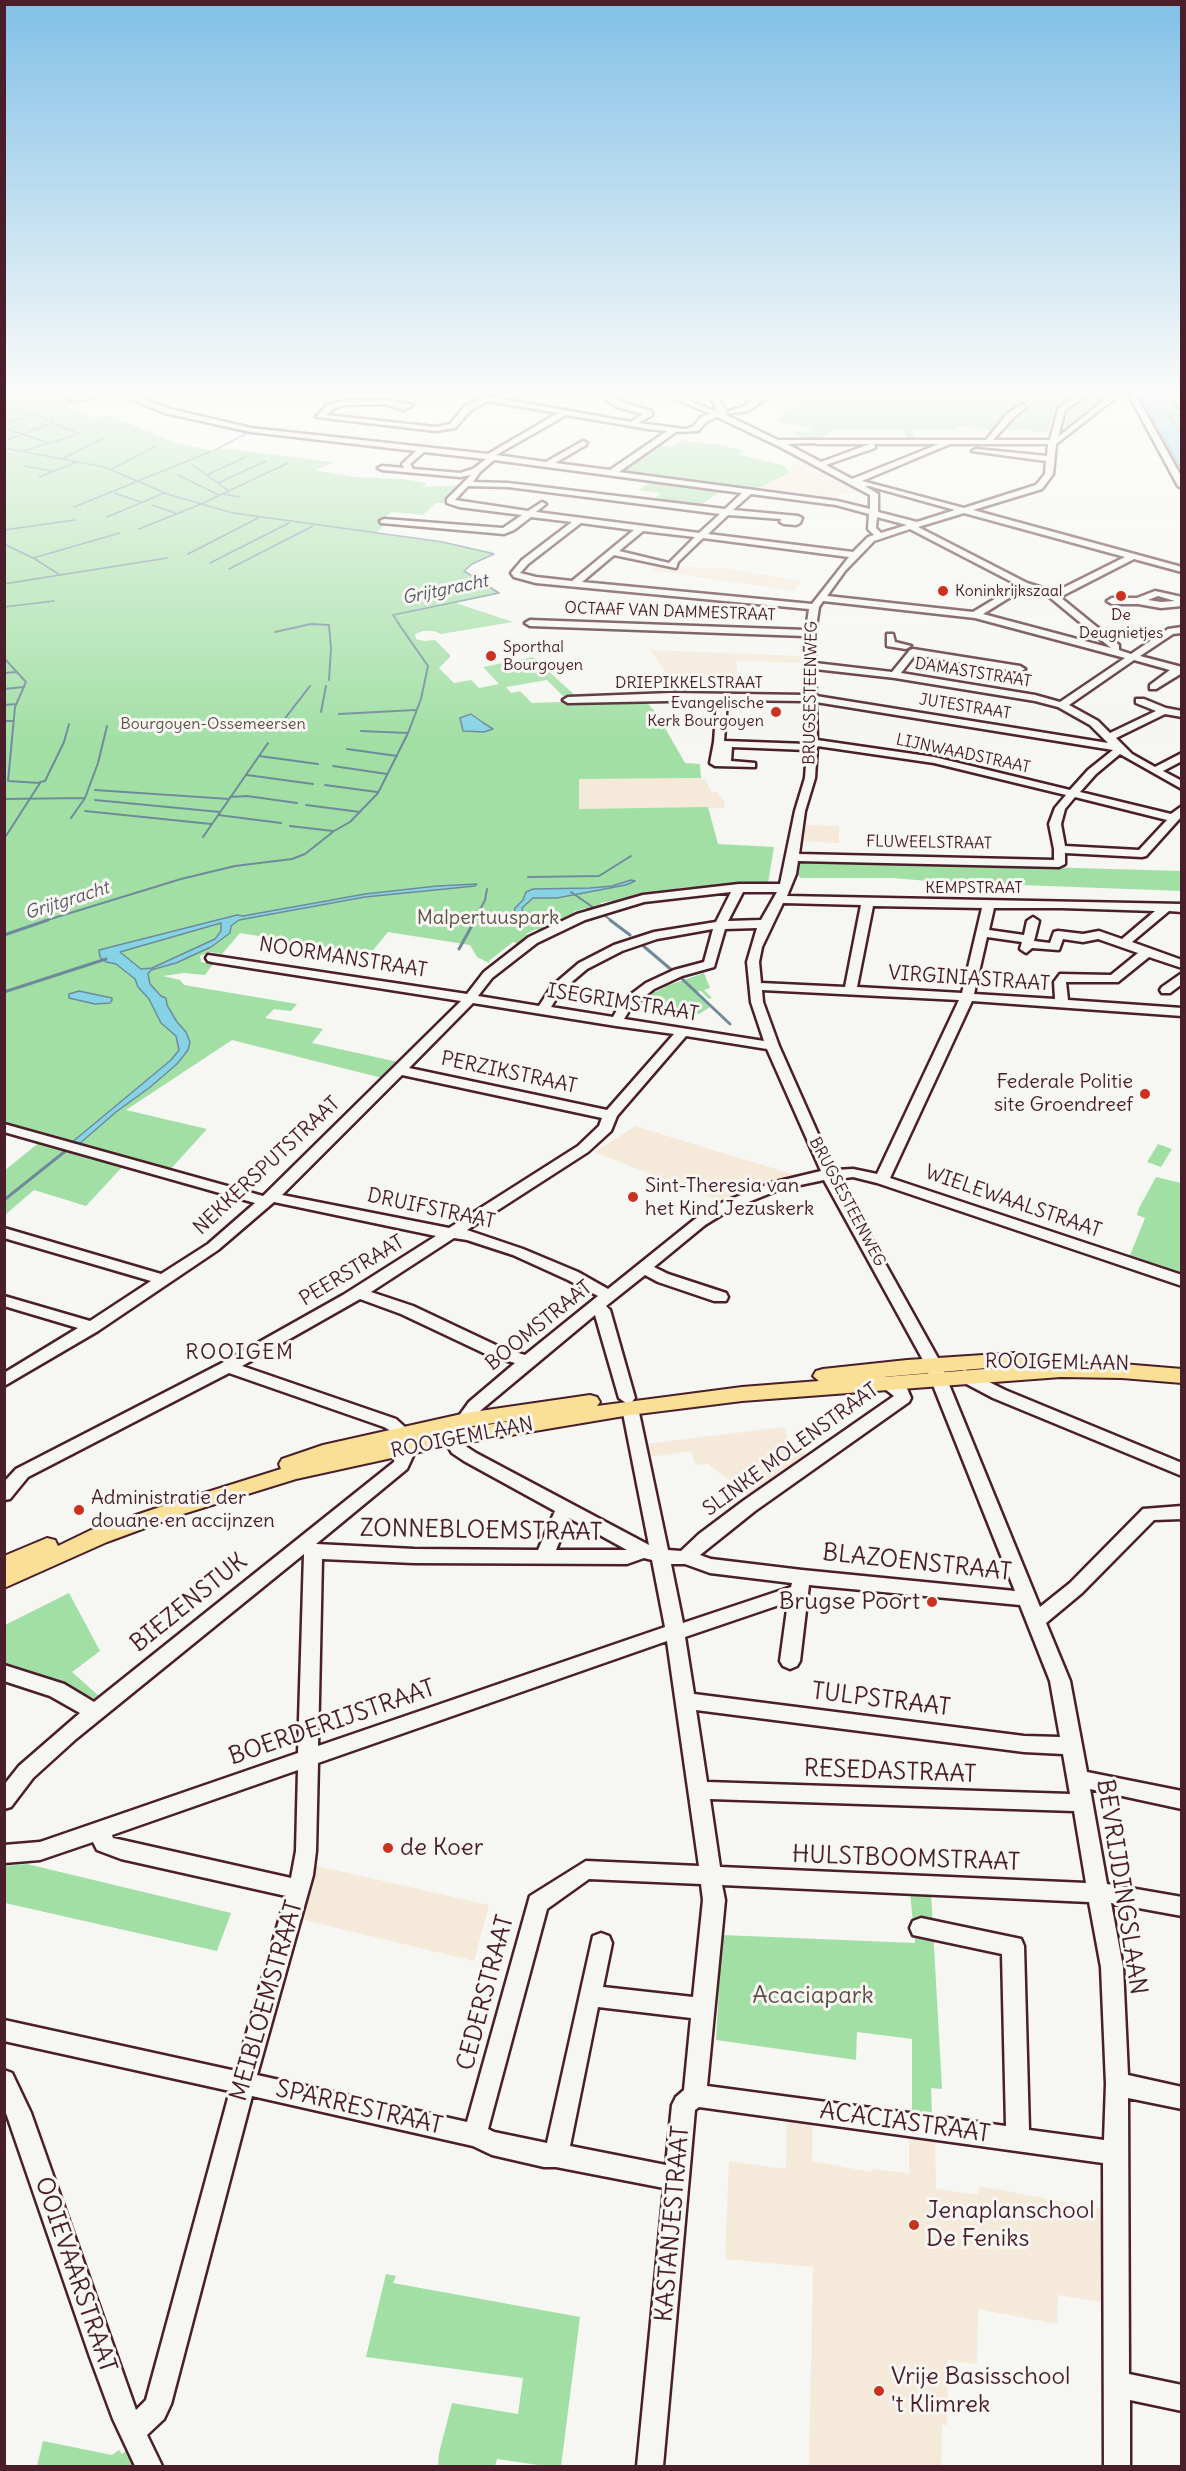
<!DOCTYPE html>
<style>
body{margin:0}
#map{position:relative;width:1186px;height:2471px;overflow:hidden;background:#f6f6f2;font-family:Delius,sans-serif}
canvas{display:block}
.frame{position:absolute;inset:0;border:6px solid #4a1f2b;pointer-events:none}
</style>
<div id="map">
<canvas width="1186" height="2471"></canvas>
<div class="frame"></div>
</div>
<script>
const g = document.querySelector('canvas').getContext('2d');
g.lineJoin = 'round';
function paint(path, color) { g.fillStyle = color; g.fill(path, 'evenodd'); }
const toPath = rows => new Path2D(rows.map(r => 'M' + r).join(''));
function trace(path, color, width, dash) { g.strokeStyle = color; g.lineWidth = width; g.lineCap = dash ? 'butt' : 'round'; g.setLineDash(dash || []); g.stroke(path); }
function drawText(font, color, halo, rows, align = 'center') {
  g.font = font + ' Delius,sans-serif'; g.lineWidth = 6; g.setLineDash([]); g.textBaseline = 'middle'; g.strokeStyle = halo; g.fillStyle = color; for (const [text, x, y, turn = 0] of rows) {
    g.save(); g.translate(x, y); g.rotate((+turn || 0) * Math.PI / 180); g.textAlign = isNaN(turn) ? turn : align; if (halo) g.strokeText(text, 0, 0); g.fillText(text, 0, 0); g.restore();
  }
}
paint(toPath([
 [807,461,862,491,839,495,833,502,754,490,790,473,787,468],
 [659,565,667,567,721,568,802,581,794,591,651,570],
 [650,650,803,656,803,663,737,661,737,679,669,677],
 [701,778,706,780,711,792,717,792,725,803,724,808,579,809,578,779],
 [806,825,839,826,839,843,804,841],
 [635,1126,703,1147,799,1176,759,1185,721,1202,595,1152],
 [784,1427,789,1443,793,1443,808,1455,751,1496,708,1464,695,1465,691,1451,650,1457,646,1444],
 [312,1865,489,1905,474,1961,300,1919],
 [787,2120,813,2124,812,2161,871,2172,872,2169,909,2173,909,2137,935,2139,936,2189,979,2195,979,2186,1101,2209,1101,2302,1058,2295,1057,2324,978,2309,977,2364,948,2360,947,2425,942,2425,941,2466,809,2466,813,2267,725,2259,729,2161,786,2169]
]), '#f5e9da');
paint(toPath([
 [4,395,80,395,84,398,71,398,66,405,91,419,111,416,173,442,212,451,221,448,334,462,315,470,354,477,404,479,427,483,423,487,460,485,443,503,436,503,423,515,392,512,381,520,386,524,376,533,443,542,492,552,494,554,492,555,472,564,464,571,499,593,456,603,513,622,441,634,434,631,423,631,415,634,416,639,424,641,435,640,451,656,439,668,454,683,471,680,479,688,499,684,483,667,533,657,577,697,566,699,547,680,506,687,511,693,520,691,532,703,644,699,657,714,685,763,700,764,701,778,579,779,579,809,708,807,718,844,774,847,768,883,678,888,679,892,651,892,652,895,638,897,635,895,614,903,611,901,600,903,603,906,589,911,585,908,573,912,576,915,564,920,559,918,548,923,552,926,541,931,536,929,526,934,530,937,520,944,513,942,489,961,489,963,477,957,470,945,388,932,370,954,240,933,222,954,210,952,200,956,201,962,213,964,205,975,184,973,163,976,180,980,184,985,297,1004,291,1011,274,1009,265,1018,323,1029,312,1043,398,1062,382,1078,232,1040,126,1110,207,1129,168,1172,82,1145,5,1126],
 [812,395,1073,395,1055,408,1048,432,995,429,993,431,960,425,955,430,912,430,916,439,908,439,903,430,833,429,821,439,798,439,801,436,792,435,797,431,807,433,813,428,774,421],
 [1094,395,1113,395,1073,425,1065,426,1069,410,1074,405],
 [1158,395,1169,395,1181,415,1181,435],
 [683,440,711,445,715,444,747,451,738,454,785,466,790,473,754,490,620,470,659,445,671,447],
 [655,479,725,489,697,507,652,501,661,493,639,490],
 [800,860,1181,871,1182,891,940,882,893,878,801,878,797,874],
 [704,973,710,988,704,990,712,998,709,999,701,991,695,992,710,1007,699,1014,636,1002,638,1000,644,1001,650,996,646,994,651,990,656,992,665,987,662,984,665,982,669,985],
 [41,1141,124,1165,86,1206,34,1190,5,1215,4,1171],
 [1158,1144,1172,1149,1161,1167,1147,1162],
 [1156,1177,1181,1183,1181,1276,1129,1258,1145,1218,1137,1215,1139,1208],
 [69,1593,100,1651,72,1672,100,1697,97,1699,5,1668,5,1625],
 [27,1864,231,1913,217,1951,5,1903,5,1866],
 [910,1892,931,1893,942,2089,931,2088,932,2118,912,2115,912,2039,857,2032,856,2060,716,2040,722,1935,915,1943],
 [386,2274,396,2276,393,2283,580,2317,561,2466,545,2466,497,2459,495,2466,438,2466,439,2453,452,2403,518,2414,523,2378,366,2357],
 [43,2441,112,2455,119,2450,122,2454,127,2450,133,2466,37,2466]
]), '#a2dfa5');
const water = toPath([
 [1137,395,1158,395,1181,435,1181,469,1143,399,1137,395],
 [471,714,482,722,493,729,484,732,463,731,460,718,471,714],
 [631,880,635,881,626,885,557,898,533,898,522,908,523,915,520,917,514,914,515,908,523,900,526,892,533,889,590,888,612,886,631,880],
 [477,884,475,886,365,897,239,920,231,926,230,933,211,947,176,963,151,970,148,974,150,984,161,996,166,998,167,1005,177,1022,186,1032,190,1042,188,1050,177,1064,149,1088,116,1112,78,1145,71,1143,171,1060,179,1050,176,1036,161,1023,149,999,138,987,135,979,116,964,106,962,100,957,99,950,237,915,243,916,365,894,437,886,477,884],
 [221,923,221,931,215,939,152,968,141,969,120,952,221,923],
 [79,991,112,998,112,1000,110,1003,95,1004,69,998,69,994,79,991]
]);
paint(water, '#87d3e6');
trace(water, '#6f8b9b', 1.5);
trace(toPath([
 [4,415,27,407],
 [4,423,34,414,54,422,4,441],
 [52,423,78,433],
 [4,428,49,443,24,451],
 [49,443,76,435],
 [4,448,104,467,170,495,233,513,443,542,494,554,472,564,464,571,499,593,393,615,399,624],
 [215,450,251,431],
 [62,459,103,438],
 [191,464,229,491],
 [24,466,52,471],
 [112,469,156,446],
 [178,475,219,495],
 [207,475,246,457],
 [39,477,77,462],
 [218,483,266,461],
 [114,493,141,502],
 [223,494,239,497],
 [152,505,175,513],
 [74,507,212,451],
 [107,517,164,493],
 [139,529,201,504,288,463],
 [4,530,75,520],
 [4,544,35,559,60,575,4,584],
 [188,554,258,518],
 [33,558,120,533],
 [210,563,289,523],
 [229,569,313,526],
 [60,575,167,558],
 [4,607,54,601]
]), '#6f8b9b', 1.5);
trace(toPath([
 [275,632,311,624,329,625,331,648,329,680],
 [4,658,26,682,15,707,8,781,40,783,4,839],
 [4,673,17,672],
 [4,689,24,687],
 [4,705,16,704],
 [321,712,326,686],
 [339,714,415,710],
 [4,721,14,721],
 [276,730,310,686],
 [361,731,408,733],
 [347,749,397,756],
 [259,756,318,764],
 [333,766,387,774],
 [247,775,313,784],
 [40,782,45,781,64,742,69,724],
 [325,785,377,792],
 [95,790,229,799],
 [230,797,247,796,297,803],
 [4,799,85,798],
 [95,800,220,812],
 [306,805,360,812],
 [85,811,211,824],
 [218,815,281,823],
 [71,818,85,798,98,763,107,726],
 [290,826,333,831],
 [203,837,268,743],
 [528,877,599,876,631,856],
 [571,892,594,908],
 [601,913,612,921],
 [44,921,181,879,235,866,292,859,305,854,334,831,350,822,378,793,408,733,421,699,428,666,398,623],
 [474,921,485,900,487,889]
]), '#6f8b9b', 2);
trace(toPath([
 [610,920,630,935],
 [4,935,48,920],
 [641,944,674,972],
 [459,949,475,920],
 [679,976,730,1024],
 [4,992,106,959],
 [4,1200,68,1149]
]), '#6f8b9b', 3);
const minor = toPath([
 [84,395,108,395,72,401,68,399,84,395],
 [121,395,132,395,170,409,251,428,488,454,558,413,488,401,471,410,455,428,436,431,316,417,327,405,344,401,386,400,413,405,403,410,385,404,344,405,333,409,326,415,436,427,450,424,465,406,479,399,463,395,480,395,631,422,643,414,617,407,599,395,608,395,623,403,652,411,652,415,638,423,685,429,693,427,701,417,711,414,666,395,676,395,717,412,710,395,717,395,726,412,742,407,762,395,771,395,748,411,724,414,778,440,986,440,1008,413,1023,404,1026,408,1014,417,993,440,1050,440,1058,409,1078,395,1086,395,1065,410,1058,437,1111,395,1119,395,1056,444,1053,474,1042,489,973,510,1182,567,1182,572,1134,559,1060,597,1119,645,1119,650,1131,654,1168,629,1182,627,1182,633,1173,634,1140,656,1182,667,1182,673,1156,689,1150,689,1150,685,1170,670,1134,660,1069,705,1098,721,1110,733,1156,711,1136,703,1136,699,1144,699,1166,708,1182,711,1182,717,1165,714,1116,738,1132,754,1155,767,1182,753,1182,761,1163,771,1182,781,1182,789,1120,754,1096,774,1080,792,1171,814,1182,806,1182,816,1146,856,1142,857,1065,853,1065,864,1059,867,798,861,796,874,787,896,1182,904,1182,912,1169,911,1132,942,1182,960,1182,968,1149,957,1118,982,1066,982,1068,1000,1182,1008,1182,1016,972,1001,890,1178,1182,1275,1182,1286,877,1183,853,1177,838,1179,939,1360,1040,1607,1070,1583,1143,1509,1182,1506,1182,1519,1154,1520,1082,1593,1046,1623,1070,1681,1087,1772,1182,1791,1182,1809,1090,1789,1107,1884,1182,1897,1182,1916,1111,1903,1123,1967,1128,2075,1182,2087,1182,2109,1128,2098,1129,2374,1182,2385,1182,2411,1130,2400,1130,2466,1104,2466,1103,2163,699,2107,695,2110,663,2466,637,2466,664,2188,556,2167,544,2167,492,2155,473,2146,252,2096,171,2404,164,2419,147,2435,162,2466,135,2466,113,2419,90,2357,4,2107,4,2070,12,2073,31,2113,136,2410,146,2400,230,2091,4,2041,4,2020,236,2071,286,1896,121,1859,97,1850,93,1842,40,1860,4,1863,4,1845,40,1842,298,1753,304,1554,76,1739,33,1778,11,1807,4,1809,4,1785,19,1766,80,1713,50,1696,4,1681,4,1665,64,1684,94,1702,394,1462,395,1456,391,1431,384,1427,229,1373,28,1477,10,1499,4,1500,4,1482,16,1469,222,1363,343,1295,436,1236,274,1202,218,1250,98,1331,4,1386,4,1373,78,1328,4,1306,4,1296,90,1321,151,1281,4,1238,4,1228,161,1274,208,1244,255,1203,4,1132,4,1124,263,1196,461,1001,212,962,208,961,206,958,208,955,467,994,484,972,529,937,577,914,643,895,739,884,780,884,795,811,805,778,807,750,732,747,731,761,755,763,755,767,715,766,710,763,714,742,717,700,568,703,563,700,568,697,671,693,806,695,805,636,530,626,525,623,530,620,806,630,809,609,536,583,514,577,511,573,522,560,572,522,531,517,514,530,504,534,381,523,380,521,384,519,503,528,522,515,459,507,447,503,447,499,471,475,460,477,382,470,378,468,382,466,404,468,402,464,416,451,251,432,165,413,121,395],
 [566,415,648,429,667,431,610,470,555,463,586,445,587,443,583,441,546,462,496,455,566,415],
 [717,417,780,447,870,495,870,509,837,501,619,472,676,432,698,431,707,421,717,417],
 [814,443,817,444,870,444,821,462,787,444,814,443],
 [874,444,939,444,852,479,826,465,875,448,874,444],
 [950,444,1048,444,1047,456,976,449,972,451,1046,461,1045,474,1036,485,964,508,862,481,950,444],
 [424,452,486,459,473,469,460,473,413,469,410,464,424,452],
 [494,460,742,493,725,509,508,483,473,482,480,472,494,460],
 [468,486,508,487,720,514,699,533,536,512,546,504,542,502,528,511,455,500,468,486],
 [865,486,869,486,955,510,917,522,878,512,878,494,865,486],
 [751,494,836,505,869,514,868,529,874,535,868,537,853,552,708,534,728,515,781,519,780,522,784,524,796,525,800,523,802,518,798,516,733,510,751,494],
 [964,513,1125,557,1055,592,1027,583,918,527,964,513],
 [877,517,907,525,881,533,876,528,877,517],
 [581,523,634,530,572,581,536,577,520,573,528,564,581,523],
 [910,529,1018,585,973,612,827,596,845,571,874,541,910,529],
 [643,531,695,537,669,563,619,551,643,531],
 [703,538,849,557,812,604,582,582,614,555,676,568,678,562,703,538],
 [1025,588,1047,595,1111,648,983,614,1025,588],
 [823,601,975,618,1125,658,1060,702,1035,695,901,673,915,655,1020,672,1025,669,1020,666,913,649,910,650,892,672,815,663,815,633,819,607,823,601],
 [815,669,895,678,1035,701,1058,707,1090,725,1108,743,816,696,815,669],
 [727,700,806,701,807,744,724,741,727,700],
 [816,702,1113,750,1088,770,1070,790,934,757,817,740,816,702],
 [817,746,934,763,1066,795,1055,808,1049,824,1054,849,1054,860,799,854,805,811,815,778,817,746],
 [1075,797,1167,820,1139,850,1065,846,1061,824,1065,809,1075,797],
 [731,892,716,922,654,932,614,945,579,963,552,986,539,1006,478,996,492,978,537,943,585,920,644,902,731,892],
 [743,892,777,892,761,920,728,921,743,892],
 [783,903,861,905,845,987,761,983,759,962,762,947,783,903],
 [873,906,982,908,962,993,857,987,873,906],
 [994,908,1062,908,1155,911,1122,939,1099,931,1083,934,1058,931,1054,932,1050,943,1034,941,1039,921,1033,917,1027,921,1024,935,989,930,994,908],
 [757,928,747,962,751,1002,764,1041,624,1019,632,1006,654,989,682,976,714,967,725,929,757,928],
 [713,929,704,962,674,970,646,983,622,1001,613,1017,551,1007,561,991,587,969,622,951,657,939,713,929],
 [987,937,1022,942,1020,949,1026,953,1032,948,1059,950,1063,939,1083,942,1098,939,1138,953,1111,975,1060,974,1054,982,1055,999,974,994,987,937],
 [762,990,959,1000,877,1174,853,1169,834,1170,779,1046,763,1002,762,990],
 [473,1003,616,1026,674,1034,607,1110,409,1068,473,1003],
 [686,1036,767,1049,821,1171,771,1183,721,1203,695,1219,608,1289,578,1272,523,1249,467,1230,588,1152,611,1131,617,1116,686,1036],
 [402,1075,602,1118,599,1126,578,1146,449,1228,282,1195,402,1075],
 [824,1180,923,1360,1015,1591,802,1570,711,1559,700,1555,755,1511,909,1402,911,1398,906,1386,884,1376,878,1378,876,1382,894,1396,743,1501,699,1534,681,1551,668,1550,638,1408,631,1403,635,1398,610,1310,606,1306,645,1275,658,1282,714,1301,726,1301,728,1297,726,1293,668,1274,654,1267,705,1225,731,1209,781,1189,824,1180],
 [454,1238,467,1240,513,1255,568,1280,598,1296,525,1355,502,1348,413,1306,371,1292,454,1238],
 [360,1299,401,1314,490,1356,515,1363,469,1402,443,1438,452,1453,464,1461,555,1511,538,1550,414,1549,316,1544,407,1469,413,1456,406,1428,396,1419,242,1366,360,1299],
 [595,1315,619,1398,626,1403,622,1408,649,1545,476,1453,464,1445,460,1438,481,1410,595,1315],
 [569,1518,627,1550,556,1550,569,1518],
 [644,1558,652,1560,665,1627,318,1746,322,1559,414,1563,627,1564,644,1558],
 [671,1564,685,1564,710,1573,792,1583,791,1587,683,1623,671,1564],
 [809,1585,1020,1605,1050,1681,1060,1737,1024,1736,694,1694,685,1637,788,1602,780,1661,783,1666,790,1669,797,1666,800,1661,809,1585],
 [667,1641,699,1866,586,1861,530,1896,467,2122,257,2075,313,1875,316,1851,318,1763,667,1641],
 [696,1710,1024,1752,1063,1754,1070,1794,707,1782,696,1710],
 [298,1770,296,1851,291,1878,113,1838,112,1835,298,1770],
 [710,1799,1074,1811,1086,1883,720,1867,710,1799],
 [589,1879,701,1884,703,1900,693,1997,603,1987,612,1943,609,1936,601,1933,593,1936,547,2143,494,2132,488,2129,547,1909,589,1879],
 [722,1885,1089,1902,1101,1967,1106,2084,1104,2140,1029,2130,1024,1946,1021,1939,921,1918,913,1921,910,1928,913,1935,1002,1954,1006,2126,707,2086,725,1900,722,1885],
 [598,2007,691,2018,684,2090,676,2097,672,2105,666,2165,570,2146,598,2007],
 [1129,395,1136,395,1182,478,1182,488,1178,486,1129,395],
 [1155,591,1182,597,1182,606,1161,608,1138,604,1112,604,1107,601,1112,598,1137,598,1155,591],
 [1158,596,1175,601,1161,602,1148,600,1158,596],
 [887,634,893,634,895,642,911,646,906,649,887,646,887,634],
 [1182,973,1182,984,1170,993,1162,993,1160,990,1162,987,1182,973],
 [965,1370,1005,1390,1182,1463,1182,1476,993,1398,959,1380,957,1376,959,1372,965,1370]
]);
const major = toPath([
 [1171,395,1179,395,1182,408,1179,408,1171,395],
 [1014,1353,1021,1355,1024,1360,1021,1365,871,1378,1061,1363,1122,1364,1182,1369,1182,1383,1122,1378,1061,1377,742,1401,630,1415,451,1445,296,1479,183,1514,107,1542,4,1588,4,1556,47,1538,55,1540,58,1546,91,1530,169,1504,281,1469,279,1464,282,1459,323,1445,466,1413,590,1395,597,1397,600,1402,597,1406,742,1387,819,1381,813,1376,816,1371,823,1369,907,1360,1014,1353],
 [529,1418,451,1431,412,1439,466,1427,529,1418]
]);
trace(minor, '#4a1f2b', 5);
trace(major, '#4a1f2b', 4);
paint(minor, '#f6f6f2');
paint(major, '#fadf96');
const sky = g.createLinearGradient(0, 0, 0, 741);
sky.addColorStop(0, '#81c0e7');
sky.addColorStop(0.53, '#fbfbf9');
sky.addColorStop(1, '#fbfbf900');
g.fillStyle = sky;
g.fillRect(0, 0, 1186, 741);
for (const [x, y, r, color] of [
 [943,591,6,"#c8321e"],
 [1121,596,6,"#c8321e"],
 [491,656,6,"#c8321e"],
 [776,712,6,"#c8321e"],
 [1145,1094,6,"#c8321e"],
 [633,1197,6,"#c8321e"],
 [79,1510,6,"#c8321e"],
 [932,1602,6,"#c8321e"],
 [388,1848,6,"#c8321e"],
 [914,2225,6,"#c8321e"],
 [879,2391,6,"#c8321e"]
]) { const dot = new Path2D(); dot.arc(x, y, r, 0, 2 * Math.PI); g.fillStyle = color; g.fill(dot); trace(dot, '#f6f6f2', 2); }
drawText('16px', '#4a1f2b', '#f6f6f2', [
 ["Koninkrijkszaal",955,591],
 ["De",1121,615,"center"],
 ["Deugnietjes",1121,633,"center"],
 ["Sporthal",503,647],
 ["Bourgoyen",503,665],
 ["Evangelische",764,703,"right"],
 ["Kerk Bourgoyen",764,721,"right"]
], 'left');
drawText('16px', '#4a1f2b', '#f6f6f2', [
 ["OCTAAF VAN DAMMESTRAAT",670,612,2],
 ["DAMASTSTRAAT",973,673,9],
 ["DRIEPIKKELSTRAAT",689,683],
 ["BRUGSESTEENWEG",811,693,-89],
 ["JUTESTRAAT",965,707,9],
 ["LIJNWAADSTRAAT",963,754,12],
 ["FLUWEELSTRAAT",929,843,1],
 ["KEMPSTRAAT",974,888],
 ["BRUGSESTEENWEG",847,1202,62]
]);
drawText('16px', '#604f4a', '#f6f6f2', [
 ["Bourgoyen-Ossemeersen",213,724]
]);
drawText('italic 18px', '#5c5563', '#f6f6f2', [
 ["Grijtgracht",445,590,-12],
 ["Grijtgracht",67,901,-18]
]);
drawText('20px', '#604f4a', '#f6f6f2', [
 ["Malpertuuspark",488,918]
]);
drawText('20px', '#4a1f2b', '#f6f6f2', [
 ["NOORMANSTRAAT",343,958,9],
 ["VIRGINIASTRAAT",969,979,4],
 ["ISEGRIMSTRAAT",623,1003,9],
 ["PERZIKSTRAAT",509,1073,12],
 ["NEKKERSPUTSTRAAT",267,1166,-43],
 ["WIELEWAALSTRAAT",1013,1202,19],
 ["DRUIFSTRAAT",431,1209,12],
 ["PEERSTRAAT",352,1271,-31],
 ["BOOMSTRAAT",539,1326,-39],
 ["ROOIGEMLAAN",1057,1363,1],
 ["ROOIGEMLAAN",462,1438,-11],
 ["SLINKE MOLENSTRAAT",791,1450,-36]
]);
drawText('20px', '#4a1f2b', '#f6f6f2', [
 ["Federale Politie",1133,1082,"right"],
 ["site Groendreef",1133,1105,"right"],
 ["Sint-Theresia van",645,1186],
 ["het Kind Jezuskerk",645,1209],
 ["Administratie der",91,1498],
 ["douane en accijnzen",91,1521]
], 'left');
g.letterSpacing = '1.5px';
drawText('21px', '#4a1f2b', '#f6f6f2', [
 ["ROOIGEM",240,1353]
]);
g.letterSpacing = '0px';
drawText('24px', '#4a1f2b', '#f6f6f2', [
 ["ZONNEBLOEMSTRAAT",481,1531,1],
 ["BLAZOENSTRAAT",917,1563,6],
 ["BIEZENSTUK",189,1603,-39],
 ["TULPSTRAAT",881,1700,7],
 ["BOERDERIJSTRAAT",332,1723,-19],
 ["RESEDASTRAAT",890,1772,2],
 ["HULSTBOOMSTRAAT",906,1859,2],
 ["BEVRIJDINGSLAAN",1121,1887,81],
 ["CEDERSTRAAT",486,1993,-75],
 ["MEIBLOEMSTRAAT",267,2001,-74],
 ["SPARRESTRAAT",359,2108,13],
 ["ACACIASTRAAT",905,2123,8],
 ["KASTANJESTRAAT",673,2224,-85],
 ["OOIEVAARSTRAAT",75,2275,71]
]);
drawText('24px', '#4a1f2b', '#f6f6f2', [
 ["Brugse Poort",920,1602,"right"],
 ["de Koer",400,1848],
 ["Jenaplanschool",926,2211],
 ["De Feniks",926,2239],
 ["Vrije Basisschool",891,2377],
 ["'t Klimrek",891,2405]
], 'left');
drawText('24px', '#604f4a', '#f6f6f2', [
 ["Acaciapark",813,1996]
]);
</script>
